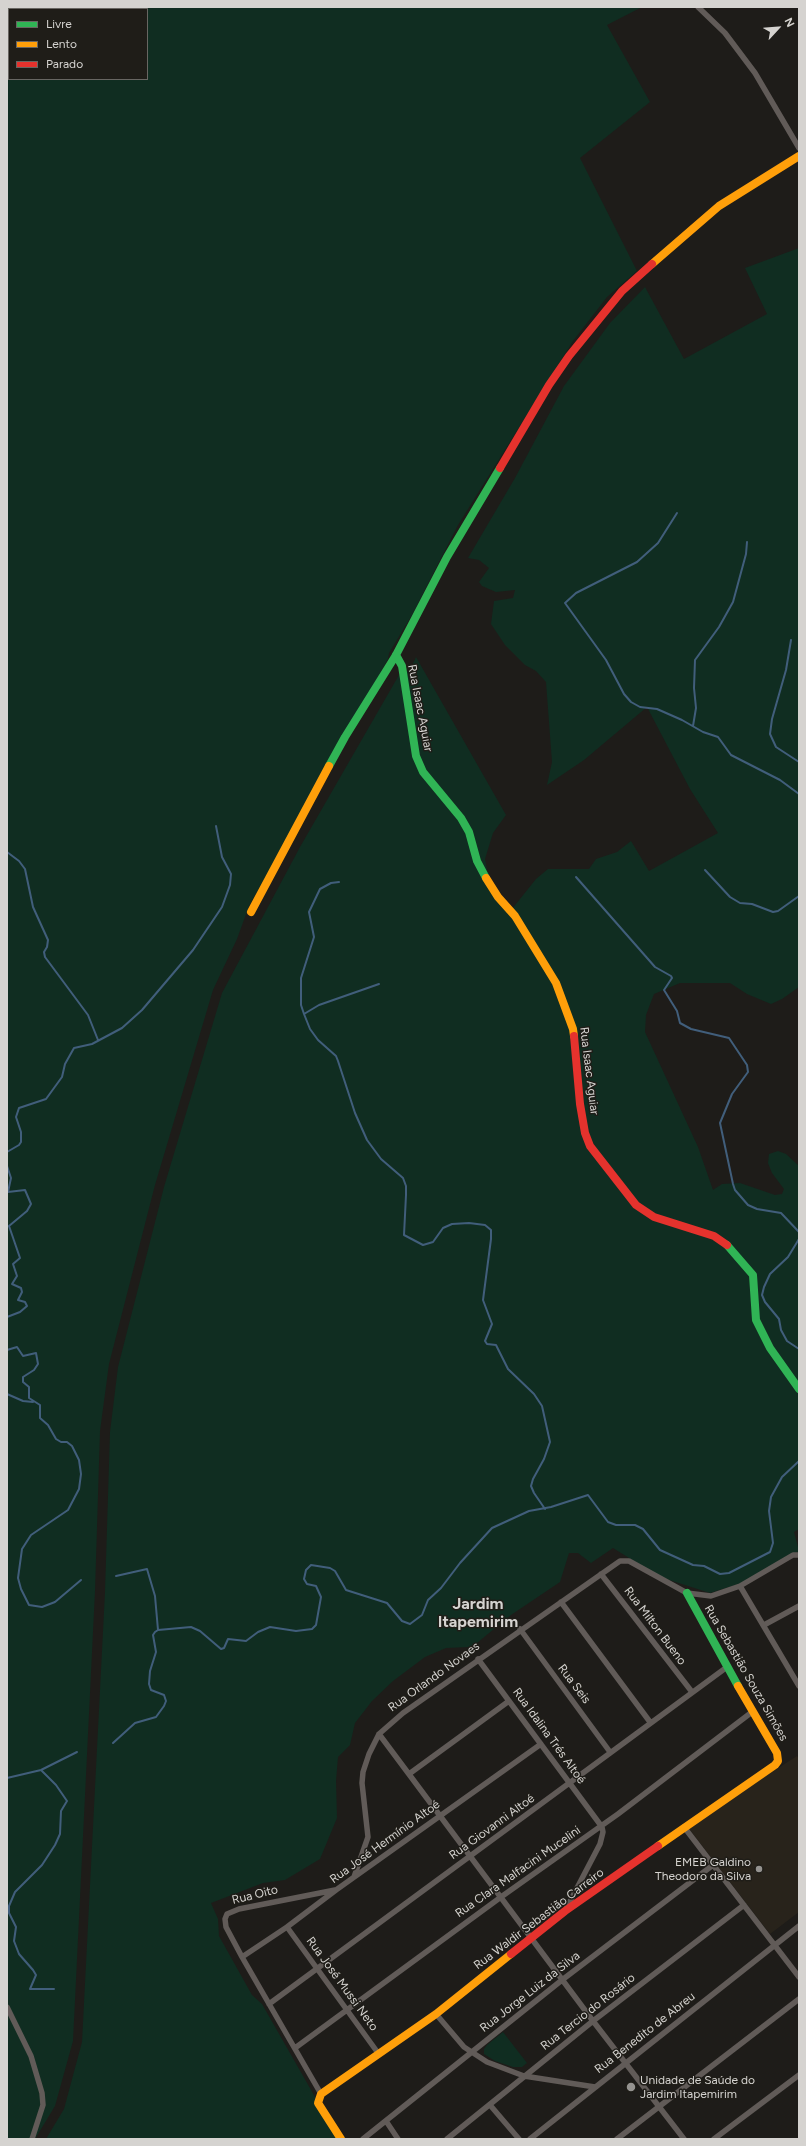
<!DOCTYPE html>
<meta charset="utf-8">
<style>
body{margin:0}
#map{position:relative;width:806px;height:2146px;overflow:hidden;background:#1e1c19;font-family:Figtree,sans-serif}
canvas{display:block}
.frame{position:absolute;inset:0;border:8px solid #d5d3d0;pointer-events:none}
.legend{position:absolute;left:8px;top:8px;width:140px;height:72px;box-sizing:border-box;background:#1f1d18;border:1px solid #686662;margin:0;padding:5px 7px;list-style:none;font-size:12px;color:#d5d3d0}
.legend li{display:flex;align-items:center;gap:8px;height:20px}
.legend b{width:20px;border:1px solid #686662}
.north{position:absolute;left:758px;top:8px;width:40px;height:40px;-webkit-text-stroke:3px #1f1d18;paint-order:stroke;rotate:64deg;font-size:11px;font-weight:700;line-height:16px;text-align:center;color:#d5d3d0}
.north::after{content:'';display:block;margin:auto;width:14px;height:18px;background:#d5d3d0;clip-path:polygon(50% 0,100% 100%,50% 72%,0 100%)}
</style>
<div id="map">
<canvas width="806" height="2146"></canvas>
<div class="frame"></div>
<ul class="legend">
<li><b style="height:5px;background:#30b455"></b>Livre</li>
<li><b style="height:5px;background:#ff9f0a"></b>Lento</li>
<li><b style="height:5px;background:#e5322d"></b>Parado</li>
</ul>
<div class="north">N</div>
</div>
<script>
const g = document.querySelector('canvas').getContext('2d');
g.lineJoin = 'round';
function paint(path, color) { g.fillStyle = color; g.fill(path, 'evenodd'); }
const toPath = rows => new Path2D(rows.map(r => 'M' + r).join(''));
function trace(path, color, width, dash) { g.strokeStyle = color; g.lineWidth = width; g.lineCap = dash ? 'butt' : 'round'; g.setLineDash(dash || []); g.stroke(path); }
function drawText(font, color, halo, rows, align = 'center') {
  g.font = font + ' Figtree,sans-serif'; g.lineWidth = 3; g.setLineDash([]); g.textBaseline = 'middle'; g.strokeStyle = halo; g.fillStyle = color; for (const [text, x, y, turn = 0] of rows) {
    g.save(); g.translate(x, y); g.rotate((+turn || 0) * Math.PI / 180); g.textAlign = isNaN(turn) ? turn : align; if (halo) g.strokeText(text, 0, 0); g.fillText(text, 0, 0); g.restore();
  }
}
paint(toPath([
 [797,1756,799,1759,799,1912,770,1934,687,1826]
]), '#28231b');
paint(toPath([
 [7,7,642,7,607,25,650,102,580,158,637,271,607,297,573,341,458,525,412,615,389,653,388,659,249,906,237,939,213,990,155,1185,109,1364,100,1431,95,1591,73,2041,55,2106,35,2139,7,2139],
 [9,9,147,9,147,79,9,79],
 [799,248,799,987,782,999,771,1004,747,994,730,983,680,983,654,994,646,1015,645,1032,698,1147,713,1190,722,1184,740,1183,775,1195,782,1194,784,1189,772,1173,768,1163,769,1154,778,1151,786,1154,799,1166,799,1529,794,1532,799,1551,745,1582,710,1593,660,1577,613,1548,591,1563,578,1553,569,1553,560,1582,511,1615,477,1643,469,1647,446,1648,425,1657,393,1681,372,1701,355,1723,350,1745,338,1757,336,1781,337,1818,320,1859,285,1880,263,1883,211,1903,218,1919,219,1936,252,1995,262,2004,339,2139,46,2139,64,2109,82,2042,105,1592,110,1432,118,1367,164,1187,222,993,300,847,399,675,410,670,416,657,506,815,493,833,485,859,489,880,512,909,536,879,548,869,589,869,596,859,617,852,631,841,649,871,718,833,690,789,647,707,584,760,547,785,552,762,546,682,536,671,525,665,505,645,491,624,494,601,513,598,515,590,496,592,482,586,479,582,489,568,479,560,468,558,515,478,564,386,610,323,645,287,684,359,767,314,745,268],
 [503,2032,527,2063,522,2067,513,2067,495,2061,484,2054,484,2049,487,2045]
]), '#102d21');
trace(toPath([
 [677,513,658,543,637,562,576,593,565,603,606,660,624,694,631,702,640,707,657,709,682,720,703,732,718,737,731,755,780,780,799,794],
 [791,640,786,670,772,719,770,734,776,747,799,762],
 [693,726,696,708,694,688,695,660,719,627,733,602,746,554,747,542],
 [7,852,19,861,25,869,33,907,48,940,47,947,44,952,45,957,88,1015,98,1040],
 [705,870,730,897,740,903,752,904,773,912,778,911,799,896],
 [576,877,655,967,671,976,672,978,664,990,677,1011,680,1023,691,1029,729,1038,747,1065,748,1072,732,1094,720,1123,733,1184,735,1190,748,1205,757,1209,781,1213,799,1232],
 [339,882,331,883,320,889,309,912,314,937,301,978,301,1005,304,1014,310,1029,318,1040,336,1056,338,1061,355,1113,367,1140,381,1159,403,1178,406,1186,406,1195,404,1235,423,1245,433,1242,443,1228,452,1224,469,1223,485,1225,491,1230,491,1239,483,1300,492,1324,485,1341,487,1344,496,1345,508,1369,534,1394,542,1406,550,1442,544,1459,533,1479,531,1486,534,1493,545,1509],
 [304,1014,319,1005,379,984],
 [7,1152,19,1145,21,1142,21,1132,16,1117,19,1108,46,1099,62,1077,65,1064,74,1048,92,1044,122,1028,142,1010,193,950,222,907,230,885,231,874,222,857,216,826],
 [7,1166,11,1178,8,1192,25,1190,31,1204,27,1211,9,1226,20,1258,13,1264,17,1276,12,1284,21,1288,22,1292,18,1300,25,1302,27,1306,20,1312,7,1317],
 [799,1239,788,1257,770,1274,764,1287,762,1295,765,1302,779,1319,781,1330,787,1341,799,1349],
 [7,1350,17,1347,23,1356,36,1353,38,1364,34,1370,23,1377,23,1382,29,1387,29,1398,40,1405,40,1418,48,1425,56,1439,61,1442,67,1442,72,1446,79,1460,81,1474,79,1489,68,1510,31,1535,22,1549,18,1578,21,1589,29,1605,42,1607,55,1602,81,1580],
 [7,1394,23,1401,33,1402],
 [116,1576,147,1569,155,1596,158,1630],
 [113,1743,135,1723,156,1717,164,1706,166,1701,164,1695,151,1690,149,1684,150,1671,156,1652,153,1635,155,1632,158,1630,191,1627,200,1631,221,1649,224,1648,228,1639,246,1641,258,1632,270,1627,296,1631,312,1629,316,1625,321,1597,316,1586,307,1584,304,1579,306,1570,311,1565,330,1568,335,1571,346,1590,387,1603,402,1621,410,1624,422,1615,428,1600,441,1588,460,1563,492,1528,529,1511,551,1507,588,1495,608,1522,616,1525,635,1525,643,1529,660,1550,693,1565,704,1566,720,1574,729,1573,770,1552,773,1543,769,1511,771,1497,782,1477,799,1461],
 [41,1770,56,1785,67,1801,61,1811,60,1834,55,1845,42,1865,15,1892,9,1906,9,1913,16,1927,14,1941,19,1954,33,1970,36,1975,30,1989,54,1989],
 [7,1778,41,1770,77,1752]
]), '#415e7b', 2);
trace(toPath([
 [698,7,725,33,755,73,799,148],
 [601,1574,692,1692],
 [740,1586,799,1686],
 [561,1602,650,1722],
 [764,1625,799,1606],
 [520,1629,610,1752],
 [478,1659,602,1827,603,1832,600,1844,566,1909],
 [379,1734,593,2021,684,2139],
 [409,1774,509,1701],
 [684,1827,799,1977],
 [354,1877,368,1837,362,1783,363,1772,369,1754,379,1734,403,1713,620,1561,629,1561,687,1593,711,1596,740,1586,793,1555,799,1555],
 [287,1927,378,2053],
 [242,1957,287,1927,336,1890,541,1744],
 [269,2004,727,1667],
 [7,2007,31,2056,42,2093,43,2105,32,2139],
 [436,2014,464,2047,487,2062,524,2076,595,2087],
 [295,2048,501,1897,618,1814,752,1712],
 [321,2094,242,1957,226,1927,225,1919,227,1914,239,1909,335,1890],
 [490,2105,519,2139],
 [386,2121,398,2139],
 [363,2139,562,1980,713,1865],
 [447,2139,593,2021,744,1905],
 [530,2139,799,1926],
 [617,2139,799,1999],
 [714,2139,799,2075]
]), '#615b58', 5.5);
trace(toPath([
 [396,655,402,666,416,756,423,772,461,818,469,832,477,861,486,878],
 [329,766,345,737,396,655,447,557,500,468],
 [727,1245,753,1275,756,1320,770,1348,799,1389],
 [687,1593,738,1686]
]), '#30b455', 8);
trace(toPath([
 [652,264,719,206,799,156],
 [486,878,498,897,515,916,556,983,573,1029,574,1036],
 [251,912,329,766],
 [658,1846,775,1765,778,1761,777,1753,738,1686],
 [341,2139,318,2103,321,2094,436,2014,511,1954]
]), '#ff9f0a', 8);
trace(toPath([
 [500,468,549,385,569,356,622,291,652,264],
 [574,1036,580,1104,585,1133,590,1146,636,1205,654,1217,714,1236,727,1245],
 [511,1954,565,1911,658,1846]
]), '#e5322d', 8);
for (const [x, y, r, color] of [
 [759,1869,4,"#959390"],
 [631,2087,5,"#959390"]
]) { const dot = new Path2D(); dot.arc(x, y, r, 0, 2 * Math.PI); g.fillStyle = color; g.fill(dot); trace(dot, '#1f1d18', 1.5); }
drawText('12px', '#d5d3d0', '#1f1d18', [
 ["Rua Isaac Aguiar",420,708,79],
 ["Rua Isaac Aguiar",589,1071,83],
 ["Rua Milton Bueno",655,1626,53],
 ["Rua Sebastião Souza Simões",746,1673,60],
 ["Rua Orlando Novaes",434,1677,-36],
 ["Rua Seis",574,1684,53],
 ["Rua Idalina Trés Altoé",549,1736,54],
 ["Rua Giovanni Altoé",492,1827,-36],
 ["Rua José Hermínio Altoé",385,1842,-36],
 ["Rua Clara Malfacini Mucelini",518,1872,-35],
 ["Rua Oito",255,1895,-14],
 ["Rua Waldir Sebastião Carreiro",539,1919,-37],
 ["Rua José Mussi Neto",342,1984,54],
 ["Rua Jorge Luiz da Silva",530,1992,-38],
 ["Rua Tercio do Rosário",588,2012,-38],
 ["Rua Benedito de Abreu",645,2033,-38]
]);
drawText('12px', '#d5d3d0', '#1f1d18', [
 ["EMEB Galdino",751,1862],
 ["Theodoro da Silva",751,1876],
 ["Unidade de Saúde do",640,2080,"left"],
 ["Jardim Itapemirim",640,2094,"left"]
], 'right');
drawText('bold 16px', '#d5d3d0', '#1f1d18', [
 ["Jardim",478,1604],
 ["Itapemirim",478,1622]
]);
</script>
